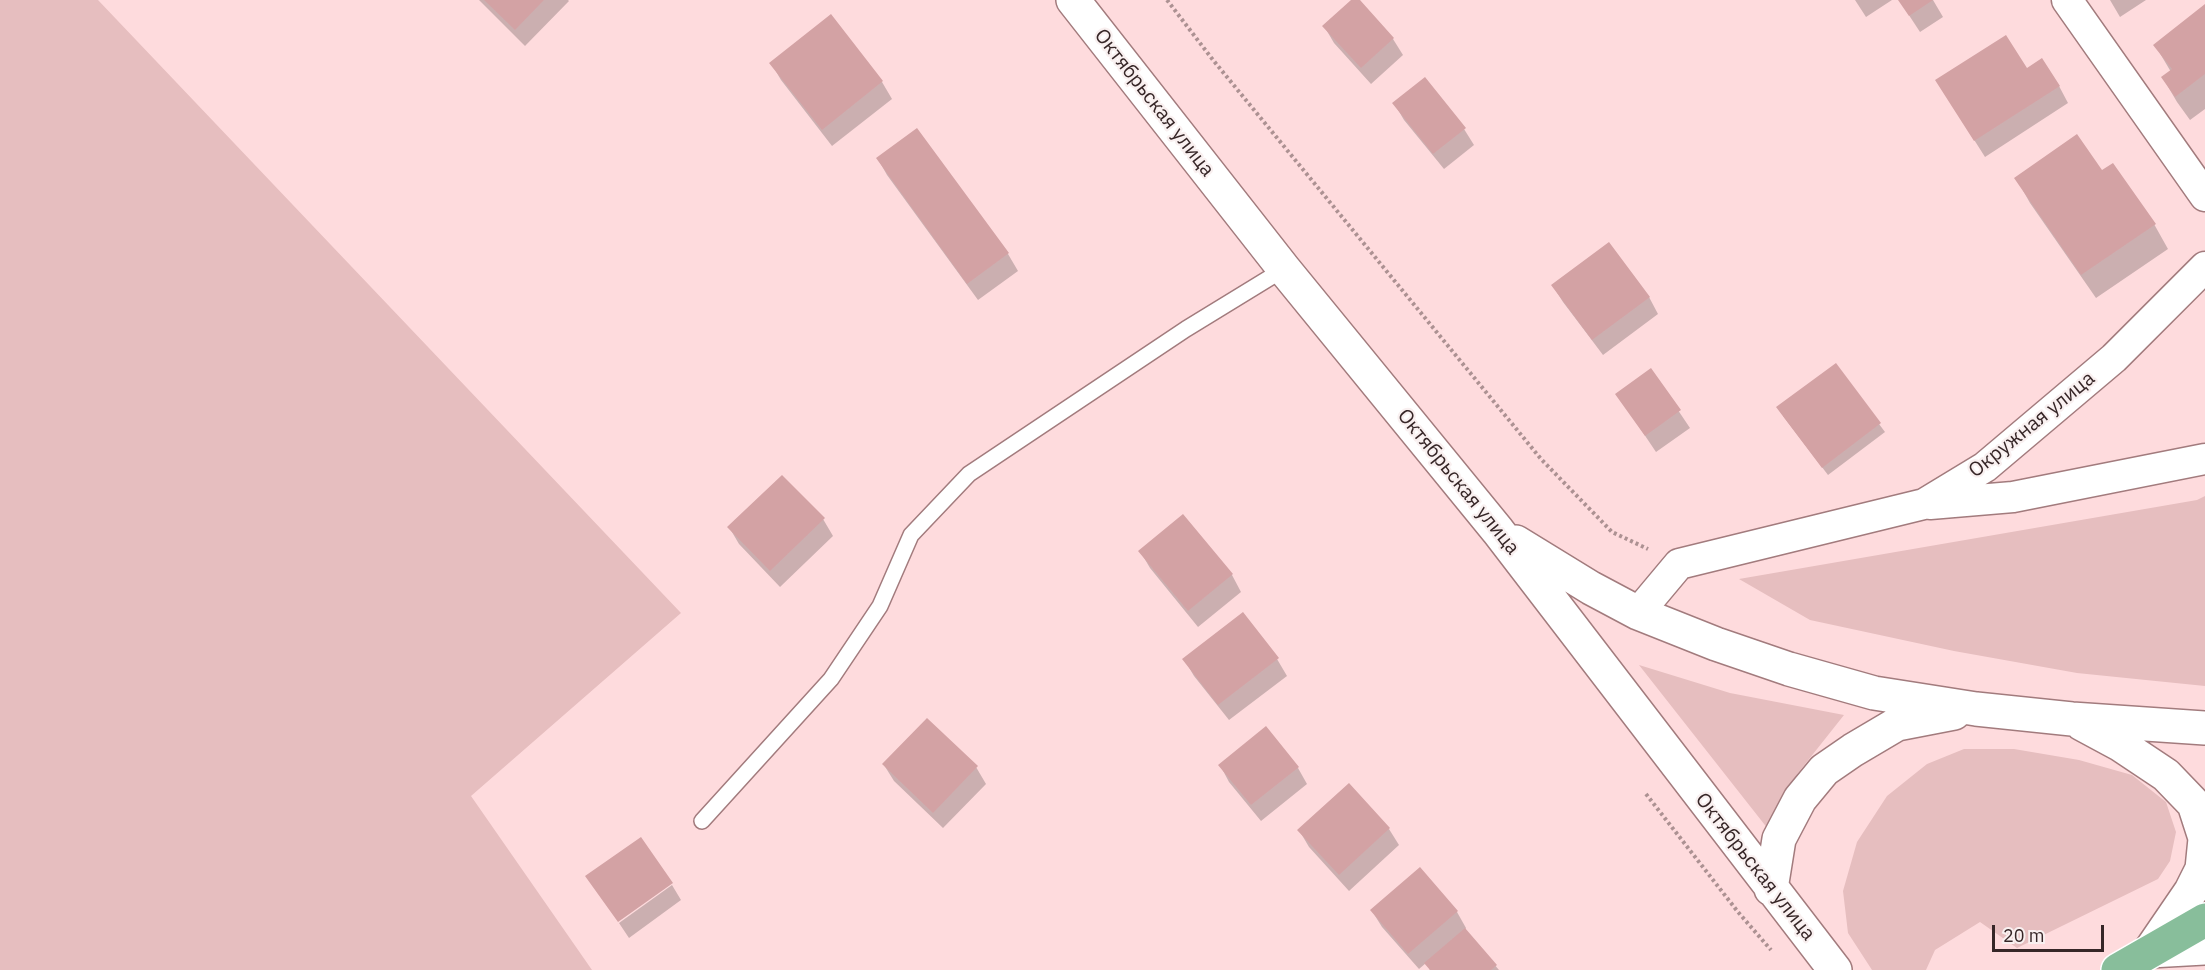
<!DOCTYPE html>
<meta charset="utf-8">
<style>
body{margin:0}
#map{position:relative;width:2205px;height:970px;overflow:hidden;background:#fedbdd;font-family:"IBM Plex Sans",sans-serif}
canvas{display:block}
.scale{position:absolute;left:1992px;top:925px;width:112px;height:27px;box-sizing:border-box;border:3px solid #362627;border-top:0;padding-left:8px;font-size:18px;line-height:21px;white-space:nowrap;color:#362627;-webkit-text-stroke:4px #f9f0f0;paint-order:stroke}
</style>
<div id="map">
<canvas width="2205" height="970"></canvas>
<div class="scale">20 m</div>
</div>
<script>
const g = document.querySelector('canvas').getContext('2d');
g.lineJoin = 'round';
function paint(path, color) { g.fillStyle = color; g.fill(path, 'evenodd'); }
const toPath = rows => new Path2D(rows.map(r => 'M' + r).join(''));
function trace(path, color, width, dash) { g.strokeStyle = color; g.lineWidth = width; g.lineCap = dash ? 'butt' : 'round'; g.setLineDash(dash || []); g.stroke(path); }
function drawText(font, color, halo, rows, align = 'center') {
  g.font = font + ' "IBM Plex Sans",sans-serif'; g.lineWidth = 4.5; g.setLineDash([]); g.textBaseline = 'middle'; g.strokeStyle = halo; g.fillStyle = color; for (const [text, x, y, turn = 0] of rows) {
    g.save(); g.translate(x, y); g.rotate((+turn || 0) * Math.PI / 180); g.textAlign = isNaN(turn) ? turn : align; if (halo) g.strokeText(text, 0, 0); g.fillText(text, 0, 0); g.restore();
  }
}
paint(toPath([
 [0,0,98,0,681,613,471,796,592,970,0,970],
 [2205,496,2205,686,2077,673,1954,651,1810,620,1739,579,2197,500],
 [1639,665,1730,693,1844,715,1798,773,1768,829],
 [1964,749,2014,749,2079,760,2132,775,2166,802,2176,832,2170,861,2158,879,2017,948,1980,922,1935,950,1926,970,1872,970,1848,933,1843,891,1857,842,1887,796,1927,764]
]), '#e6bebf');
paint(toPath([
 [479,0,568,0,569,1,525,46],
 [1353,0,1358,0,1393,39,1403,55,1371,84,1334,43,1324,26],
 [1855,0,1892,0,1866,17],
 [1899,0,1933,0,1943,17,1920,32],
 [2110,0,2146,0,2120,17],
 [2205,6,2205,109,2190,120,2177,102,2163,78,2171,72,2155,45],
 [831,16,882,82,892,99,832,146,781,80,771,63],
 [2026,70,2059,86,2068,103,1985,157,1947,97],
 [1394,103,1464,129,1474,145,1444,169,1404,120],
 [917,130,1008,254,1018,271,978,300,887,175,878,159],
 [2016,178,2154,224,2168,249,2096,298,2030,203],
 [1553,286,1649,297,1658,314,1603,355,1563,302],
 [1835,365,1885,432,1828,475,1783,416],
 [1651,370,1690,428,1656,452,1617,394],
 [1183,516,1232,575,1241,592,1198,627,1150,568,1140,551],
 [823,519,833,536,780,587,739,544,729,527],
 [1184,659,1277,659,1287,676,1229,720,1194,676],
 [884,765,976,767,986,784,943,828,894,781],
 [1220,765,1298,768,1307,784,1261,821,1229,782],
 [1389,829,1399,845,1349,891,1309,847,1299,830],
 [672,885,681,900,629,938,619,923],
 [1372,911,1457,912,1466,928,1465,930,1499,970,1430,970,1426,963,1419,969,1382,927]
]), '#0003');
paint(toPath([
 [484,0,544,0,515,30],
 [1351,0,1360,0,1394,38,1361,68,1322,26],
 [1898,0,1933,0,1909,16],
 [2205,4,2205,74,2175,97,2161,77,2172,69,2153,45],
 [831,14,883,81,822,130,769,63],
 [2006,35,2027,68,2042,58,2060,86,1974,141,1935,80],
 [1425,77,1466,128,1433,154,1392,103],
 [917,128,1009,253,967,284,876,158],
 [2077,134,2102,170,2113,163,2156,224,2081,275,2014,178],
 [1609,242,1650,297,1592,340,1551,285],
 [1836,363,1881,423,1822,468,1776,407],
 [1651,368,1681,410,1645,436,1615,394],
 [782,475,825,518,770,571,727,527],
 [1183,514,1233,574,1188,611,1138,551],
 [1243,612,1279,658,1218,705,1182,659],
 [927,718,978,766,933,813,882,764],
 [1266,726,1299,767,1251,805,1218,765],
 [1349,783,1390,828,1339,875,1297,830],
 [641,837,673,883,618,922,585,876],
 [1420,867,1458,911,1408,954,1370,910],
 [1465,928,1497,965,1491,970,1430,970,1424,963]
]), '#d3a2a4');
const service = toPath([
 [702,821,831,679,880,606,911,535,969,474,1186,329,1284,269]
]);
const minor = toPath([
 [2067,0,2205,196],
 [1930,504,2013,497,2205,459],
 [1638,613,1679,564,1924,504,1985,467,2114,358,2205,267]
]);
const secondary = toPath([
 [1073,0,1284,269,1498,531,1835,970],
 [1516,542,1591,588,1638,613,1716,644,1789,669,1874,693,1976,709,2072,719,2205,728],
 [2082,724,2121,745,2166,775,2194,804,2205,838],
 [1771,889,1779,839,1800,799,1824,770,1853,750,1897,724,1954,713],
 [2150,951,2191,891,2202,869,2205,839],
 [2150,951,2205,948]
]);
const trunk = toPath([
 [2118,970,2205,920]
]);
trace(service, '#a27b7d', 18);
trace(minor, '#a27b7d', 33);
trace(secondary, '#a27b7d', 36);
trace(trunk, '#fff', 36);
trace(toPath([
 [1167,0,1213,60,1541,459,1612,532,1648,549],
 [1646,794,1738,912,1771,950]
]), '#ac9192', 4, [3, 3]);
trace(service, '#fff', 15);
trace(minor, '#fff', 30);
trace(secondary, '#fff', 33);
trace(trunk, '#88be9b', 33);
drawText('20px', '#362627', '#f9f0f0', [
 ["Октябрьская улица",1154,103,52],
 ["Окружная улица",2032,425,-39],
 ["Октябрьская улица",1458,482,51],
 ["Октябрьская улица",1755,867,52]
]);
</script>
